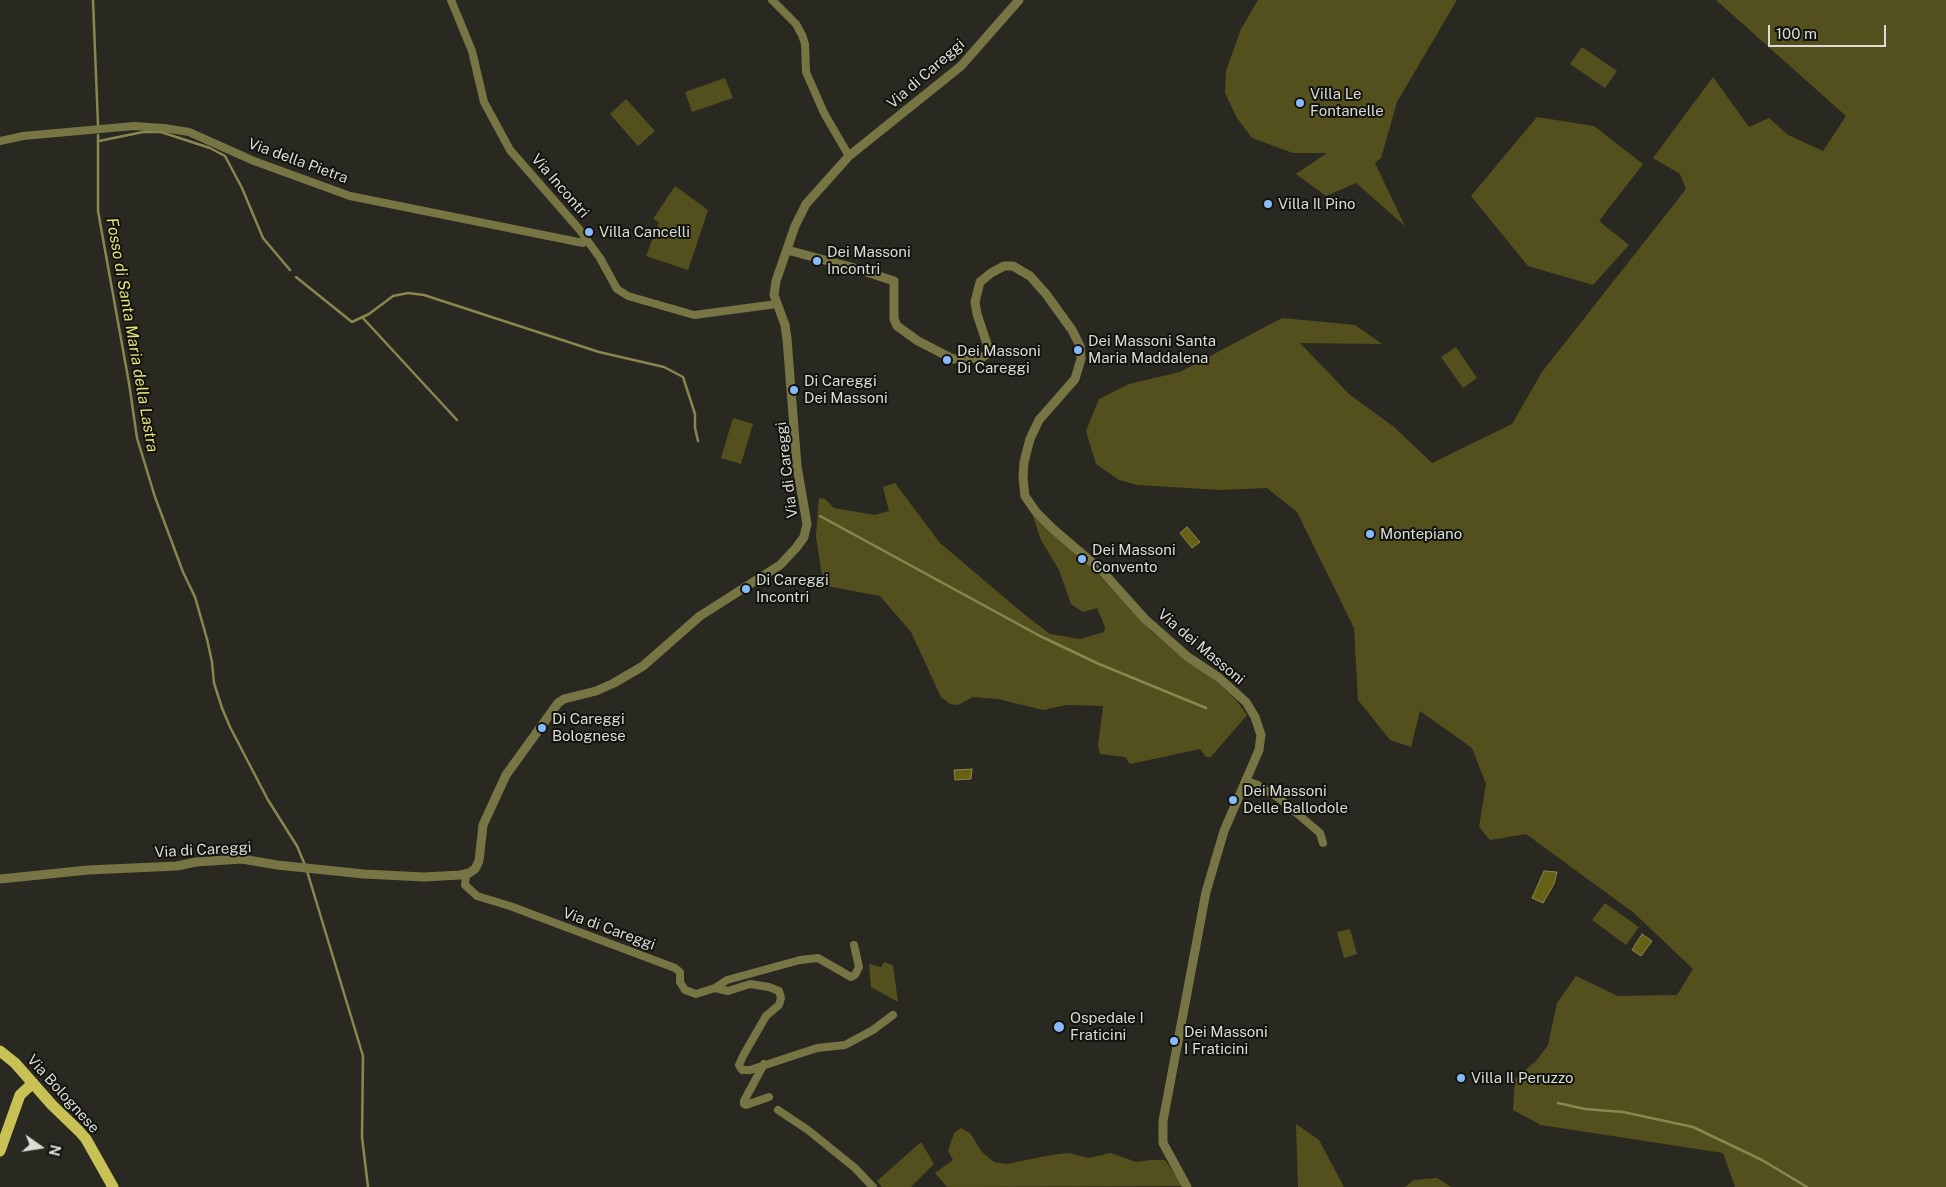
<!DOCTYPE html>
<style>
body{margin:0}
#map{position:relative;width:1946px;height:1187px;overflow:hidden;background:#292921;font-family:"Public Sans",sans-serif}
canvas{display:block}
.north{position:absolute;left:15px;top:1122px;width:50px;height:50px;-webkit-text-stroke:4px #12120e;paint-order:stroke;rotate:103deg;font-size:14px;font-weight:700;line-height:20px;text-align:center;color:#dcdcd7}
.north::after{content:'';display:block;margin:auto;width:18px;height:22px;background:#dcdcd7;clip-path:polygon(50% 0,100% 100%,50% 72%,0 100%)}
.scale{position:absolute;left:1768px;top:25px;width:118px;height:22px;box-sizing:border-box;border:2px solid #dcdcd7;border-top:0;padding-left:6px;font-size:15px;line-height:18px;white-space:nowrap;color:#dcdcd7;-webkit-text-stroke:4px #12120e;paint-order:stroke}
</style>
<div id="map">
<canvas width="1946" height="1187"></canvas>
<div class="north">N</div>
<div class="scale">100 m</div>
</div>
<script>
const context = document.querySelector('canvas').getContext('2d');
context.lineJoin = 'round';
function fill(path, color) { context.fillStyle = color; context.fill(path, 'evenodd'); }
const poly = rows => new Path2D(rows.map(r => 'M' + r).join(''));
function trace(path, color, width, dash) { context.strokeStyle = color; context.lineWidth = width; context.lineCap = dash ? 'butt' : 'round'; context.setLineDash(dash || []); context.stroke(path); }
function write(font, color, halo, rows, align = 'center') {
  context.font = font + ' "Public Sans",sans-serif'; context.lineWidth = 4; context.setLineDash([]); context.textBaseline = 'middle'; context.strokeStyle = halo; context.fillStyle = color; for (const [text, x, y, turn = 0] of rows) {
    context.save(); context.translate(x, y); context.rotate((+turn || 0) * Math.PI / 180); context.textAlign = isNaN(turn) ? turn : align; if (halo) context.strokeText(text, 0, 0); context.fillText(text, 0, 0); context.restore();
  }
}
fill(poly([
 [1258,0,1378,0,1378,1,1379,0,1457,0,1397,102,1381,158,1375,163,1405,226,1356,183,1326,196,1296,174,1327,153,1293,153,1252,138,1237,118,1225,93,1226,71,1241,29],
 [1716,0,1946,0,1946,1187,1735,1187,1723,1153,1541,1125,1513,1110,1515,1079,1536,1061,1548,1045,1557,1003,1576,976,1618,996,1677,995,1693,969,1634,913,1526,834,1490,840,1479,827,1486,784,1472,748,1420,711,1411,747,1390,740,1358,700,1354,628,1297,512,1267,488,1221,490,1137,485,1119,480,1096,464,1086,431,1099,399,1129,384,1180,372,1282,318,1355,325,1382,344,1300,343,1349,394,1394,427,1432,463,1512,424,1542,372,1686,189,1680,174,1653,158,1713,77,1749,127,1769,118,1788,135,1823,151,1846,116],
 [1582,47,1617,71,1605,88,1570,64],
 [725,78,733,98,692,112,685,92],
 [626,99,655,131,638,146,610,114],
 [1537,117,1594,126,1643,164,1599,221,1629,245,1593,285,1528,266,1471,196],
 [675,186,708,210,688,270,646,256,659,222,653,219],
 [1456,347,1477,378,1463,388,1441,357],
 [733,418,753,424,741,464,721,458],
 [895,483,940,543,1024,614,1050,634,1080,639,1104,632,1105,627,1097,608,1083,612,1071,604,1059,570,1041,540,1033,516,1035,517,1097,573,1152,632,1212,678,1236,700,1247,715,1211,757,1206,757,1200,749,1130,764,1125,757,1100,754,1098,746,1103,706,1067,705,1043,710,998,699,973,697,958,705,950,704,941,697,911,632,880,596,827,586,821,570,816,536,819,498,825,499,834,508,875,515,889,511,883,487],
 [1605,903,1639,927,1626,945,1592,920],
 [1350,929,1357,954,1344,958,1337,932],
 [884,962,893,965,898,1002,871,987,869,964,881,967],
 [1296,1124,1319,1140,1344,1187,1298,1187],
 [961,1128,970,1133,982,1152,994,1162,1007,1164,1051,1155,1069,1153,1088,1158,1111,1153,1136,1162,1150,1160,1165,1160,1183,1186,947,1187,935,1173,953,1160,948,1151,954,1133],
 [921,1142,934,1164,911,1187,882,1187,877,1181],
 [1437,1178,1451,1187,1405,1187,1414,1180]
]), '#54501e');
const water = poly([
 [1187,527,1200,542,1192,548,1180,533,1187,527],
 [972,769,971,779,955,780,954,770,972,769],
 [1544,871,1557,872,1554,884,1543,903,1532,898,1544,871],
 [1642,934,1652,941,1641,956,1632,950,1642,934]
]);
fill(water, '#666115');
trace(water, '#89864f', 1);
trace(poly([
 [93,0,98,125],
 [98,135,98,211,129,383,137,438,155,497,183,572,195,597,207,639,212,662,214,683,222,708,230,727,268,800,297,846,305,865],
 [99,141,143,132,161,132,210,148,225,156,242,188,263,238,290,270],
 [296,277,352,322,369,314,393,296,408,293,424,295,599,352,664,367,683,377,695,414,695,428,698,441],
 [362,317,457,420],
 [820,516,1040,636,1099,664,1206,708],
 [307,871,363,1056,362,1137,368,1187],
 [1558,1103,1585,1109,1623,1112,1693,1127,1762,1160,1807,1187]
]), '#89864f', 2.5);
trace(poly([
 [451,0,472,51,484,102,510,150,579,229,600,258,617,289,628,296,694,315,777,304],
 [772,0,796,24,802,35,805,44,806,72,824,113,849,156],
 [0,141,23,136,134,126,164,128,189,132,254,161,350,196,583,243,586,241],
 [1247,781,1258,785,1280,799,1320,833,1323,843],
 [466,874,465,885,477,896,510,906,675,968,680,972,680,982,685,990,696,994,715,988,727,980,800,960,818,958,851,977,855,975,859,967,854,945],
 [715,988,728,991,750,984,769,987,779,991,781,998,779,1005,766,1016,743,1056,739,1065,742,1070,750,1070,817,1048,845,1045,873,1030,893,1015],
 [764,1064,744,1101,744,1104,746,1105,769,1097],
 [778,1110,808,1130,855,1168,873,1187]
]), '#787544', 8);
trace(poly([
 [787,250,851,267,894,281,894,319,897,326,918,341,953,359,981,358,986,355,989,350,977,314,975,302,980,282,991,273,1004,266,1013,266,1030,276,1046,294,1072,330,1080,346,1081,359,1075,379,1039,420,1030,439,1024,462,1023,478,1025,496,1036,512,1053,529,1101,570,1145,619,1188,657,1218,677,1246,702,1255,717,1261,735,1259,750,1224,831,1206,892,1163,1121,1163,1143,1187,1187],
 [0,879,88,870,177,866,196,862,242,859,277,865,364,874,424,877,460,875,469,873,475,869,479,861,483,825,506,775,558,703,564,699,596,691,614,683,643,666,700,616,780,565,796,548,804,537,807,524,797,466,787,339,785,325,774,295,776,281,795,226,806,204,849,156,961,66,1019,0]
]), '#787544', 9);
trace(poly([
 [0,1051,15,1063,52,1105,79,1131,86,1139,113,1187],
 [0,1151,20,1095,33,1083]
]), '#c8c155', 11);
for (const [x, y, r, color] of [
 [1300,103,5,"#88bafc"],
 [1268,204,5,"#88bafc"],
 [589,232,5,"#88bafc"],
 [817,261,5,"#88bafc"],
 [1078,350,5,"#88bafc"],
 [947,360,5,"#88bafc"],
 [794,390,5,"#88bafc"],
 [1370,534,5,"#88bafc"],
 [1082,559,5,"#88bafc"],
 [746,589,5,"#88bafc"],
 [542,728,5,"#88bafc"],
 [1233,800,5,"#88bafc"],
 [1059,1027,6,"#88bafc"],
 [1174,1041,5,"#88bafc"],
 [1461,1078,5,"#88bafc"]
]) { const dot = new Path2D(); dot.arc(x, y, r, 0, 2 * Math.PI); context.fillStyle = color; context.fill(dot); trace(dot, '#12120e', 2); }
write('15px', '#dcdcd7', '#12120e', [
 ["Via di Careggi",926,74,-41],
 ["Via della Pietra",298,161,20],
 ["Via Incontri",560,186,49],
 ["Via di Careggi",787,470,-97],
 ["Via dei Massoni",1201,647,40],
 ["Via di Careggi",203,850,-3],
 ["Via di Careggi",609,929,20],
 ["Via Bolognese",63,1094,48]
]);
write('15px', '#dcdcd7', '#12120e', [
 ["Villa Le",1310,94],
 ["Fontanelle",1310,111],
 ["Villa Il Pino",1278,204],
 ["Villa Cancelli",599,232],
 ["Dei Massoni",827,252],
 ["Incontri",827,269],
 ["Dei Massoni Santa",1088,341],
 ["Maria Maddalena",1088,358],
 ["Dei Massoni",957,351],
 ["Di Careggi",957,368],
 ["Di Careggi",804,381],
 ["Dei Massoni",804,398],
 ["Montepiano",1380,534],
 ["Dei Massoni",1092,550],
 ["Convento",1092,567],
 ["Di Careggi",756,580],
 ["Incontri",756,597],
 ["Di Careggi",552,719],
 ["Bolognese",552,736],
 ["Dei Massoni",1243,791],
 ["Delle Ballodole",1243,808],
 ["Ospedale I",1070,1018],
 ["Fraticini",1070,1035],
 ["Dei Massoni",1184,1032],
 ["I Fraticini",1184,1049],
 ["Villa Il Peruzzo",1471,1078]
], 'left');
write('italic 16px', '#e7e17c', '#12120e', [
 ["Fosso di Santa Maria della Lastra",132,335,80]
]);
</script>
